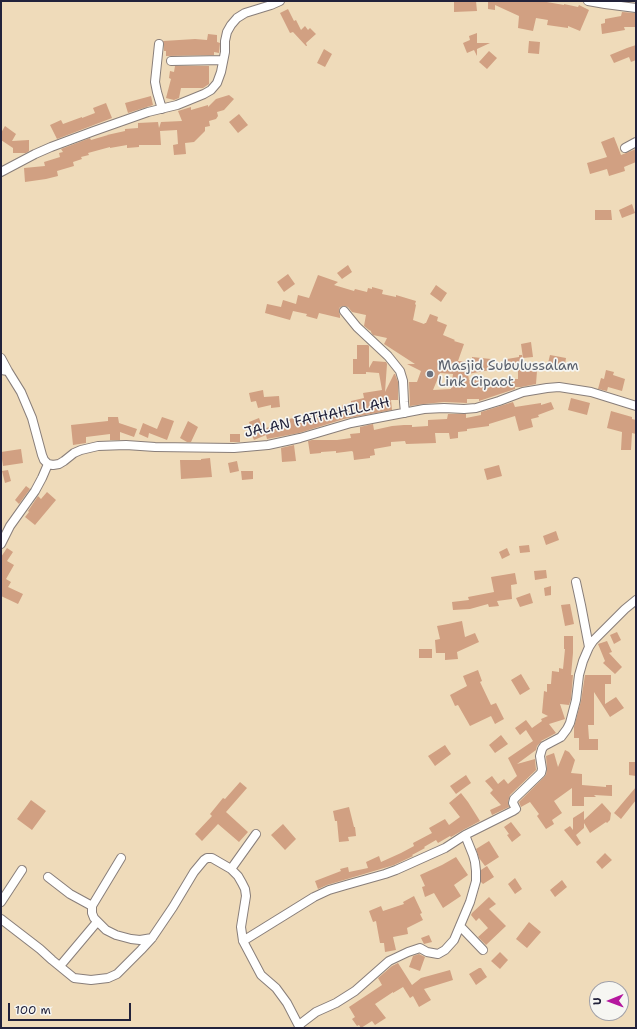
<!DOCTYPE html>
<style>
body{margin:0}
#map{position:relative;width:637px;height:1029px;overflow:hidden;background:#efdbba;font-family:"Shantell Sans",sans-serif}
canvas{display:block}
.frame{position:absolute;inset:0;border:2px solid #22223b;pointer-events:none}
.north{position:absolute;left:589px;top:981px;width:40px;height:40px;box-sizing:border-box;background:#f6f6f2;border:1px solid #a1a1a9;border-radius:50%;rotate:269deg;font-size:11px;font-weight:700;line-height:16px;text-align:center;color:#22223b}
.north::after{content:'';display:block;margin:auto;width:14px;height:18px;background:#b5179e;clip-path:polygon(50% 0,100% 100%,50% 72%,0 100%)}
.scale{position:absolute;left:8px;top:1003px;width:123px;height:18px;box-sizing:border-box;border:2px solid #22223b;border-top:0;padding-left:5px;font-size:12px;line-height:14px;white-space:nowrap;color:#22223b;-webkit-text-stroke:3px #f6f6f2;paint-order:stroke}
</style>
<div id="map">
<canvas width="637" height="1029"></canvas>
<div class="frame"></div>
<div class="north">U</div>
<div class="scale">100 m</div>
</div>
<script>
const context = document.querySelector('canvas').getContext('2d');
context.lineJoin = 'round';
function fill(path, color) { context.fillStyle = color; context.fill(path, 'evenodd'); }
const poly = rows => new Path2D(rows.map(r => 'M' + r).join(''));
function trace(path, color, width, dash) { context.strokeStyle = color; context.lineWidth = width; context.lineCap = dash ? 'butt' : 'round'; context.setLineDash(dash || []); context.stroke(path); }
function write(font, color, halo, rows, align = 'center') {
  context.font = font + ' "Shantell Sans",sans-serif'; context.lineWidth = 3.5; context.setLineDash([]); context.textBaseline = 'middle'; context.strokeStyle = halo; context.fillStyle = color; for (const [text, x, y, turn = 0] of rows) {
    context.save(); context.translate(x, y); context.rotate((+turn || 0) * Math.PI / 180); context.textAlign = isNaN(turn) ? turn : align; if (halo) context.strokeText(text, 0, 0); context.fillText(text, 0, 0); context.restore();
  }
}
fill(poly([
 [454,1,476,1,477,11,454,12],
 [486,1,541,1,564,5,564,4,578,7,579,5,589,10,580,31,568,26,568,28,547,25,548,20,536,18,533,31,518,28,519,16,495,5,495,10,488,9,488,2],
 [288,9,294,21,296,20,301,30,305,26,308,30,310,28,316,34,306,43,307,46,306,46,293,32,290,33,280,13],
 [622,12,636,13,636,27,624,27,625,30,602,34,601,24,605,23,605,19,621,16],
 [477,33,477,43,490,43,477,49,477,56,474,50,467,53,463,43,470,40,469,36],
 [208,34,217,35,217,42,220,43,219,53,214,52,214,55,166,56,166,51,164,51,164,44,163,41,195,39,207,40],
 [529,41,540,42,539,54,528,53],
 [636,45,636,60,631,62,629,57,614,63,610,55,627,48],
 [324,49,332,54,325,67,317,63],
 [489,51,497,58,487,69,479,62],
 [175,66,209,66,209,84,203,88,181,88,179,98,174,100,166,98,171,79,169,78,170,71,174,72],
 [229,95,234,99,224,110,217,112,218,116,216,119,209,121,210,126,205,127,205,131,194,142,185,143,186,154,174,155,173,145,178,144,177,130,160,131,161,145,139,145,139,147,127,148,127,145,110,148,110,147,88,153,89,155,81,157,82,159,73,162,74,166,57,171,58,176,46,179,25,182,24,168,45,166,44,162,60,157,59,153,63,152,61,149,90,138,91,140,108,135,107,135,125,131,125,129,138,128,138,123,158,122,159,128,161,122,182,121,178,111,191,107,191,110,208,105,208,107,216,99],
 [151,96,153,105,128,113,125,103],
 [106,103,112,118,57,139,50,125,61,120,63,124,82,117,82,118,95,113,93,108],
 [239,114,248,125,238,133,229,122],
 [5,126,16,134,12,141,29,140,29,151,26,153,13,153,13,148,1,140,1,133],
 [614,137,621,155,636,149,636,162,624,167,625,171,609,176,607,169,590,174,587,163,607,157,601,142],
 [632,204,635,213,622,218,619,210],
 [595,210,611,210,612,220,595,220],
 [348,265,352,272,342,279,337,273],
 [288,274,295,284,284,292,277,282],
 [318,275,338,282,334,285,354,291,355,289,367,292,368,288,372,289,372,287,383,290,382,294,396,297,396,295,416,301,415,304,416,305,413,320,424,324,425,323,426,323,430,314,438,317,437,321,447,325,443,335,455,340,454,341,464,344,458,361,472,362,472,357,491,359,490,370,468,374,469,380,518,379,518,365,508,367,507,359,519,357,519,355,522,355,524,370,537,371,536,384,521,387,515,387,515,389,479,401,479,399,467,399,467,403,444,402,424,404,410,406,409,382,417,382,421,371,407,364,415,364,384,344,387,338,373,335,371,332,371,331,369,330,364,326,366,315,352,312,348,307,344,306,340,307,339,309,339,312,340,315,340,318,319,313,317,319,306,316,307,314,293,311,290,320,265,313,267,304,281,307,283,300,296,304,298,295,309,298],
 [440,373,453,374,451,389,433,390],
 [436,285,447,293,441,302,430,294],
 [531,342,533,357,523,358,521,344],
 [357,345,368,345,369,346,369,368,373,361,386,362,387,364,385,392,394,374,395,374,398,382,398,400,391,400,392,410,344,419,299,433,267,439,266,435,254,440,249,428,251,427,249,422,259,418,263,429,279,424,278,422,289,419,297,417,297,419,342,408,342,405,351,403,351,401,364,398,363,393,382,390,379,373,366,372,366,374,353,374,353,359,357,359],
 [550,355,566,358,564,370,547,367],
 [606,370,614,372,613,375,625,379,622,391,608,387,607,391,598,389,601,378,604,379],
 [263,390,264,397,279,396,280,407,271,408,271,405,258,408,256,401,251,402,249,393],
 [571,398,590,403,587,415,568,410],
 [513,402,515,407,541,403,541,405,551,402,554,409,538,415,539,417,531,419,533,427,519,431,515,416,489,424,489,426,467,429,467,431,458,432,458,438,450,439,449,433,435,433,436,443,406,444,405,441,391,442,391,446,374,449,375,455,370,456,370,458,354,460,353,452,352,451,336,453,336,451,321,452,321,453,310,454,308,441,312,440,337,440,351,438,350,434,360,433,360,427,373,424,374,430,392,426,404,425,412,425,412,427,428,426,428,420,447,419,448,414,466,414,466,418,481,415,481,412],
 [611,411,632,417,632,419,636,420,636,434,632,433,631,450,621,450,622,432,607,428],
 [108,417,118,417,119,423,137,429,134,437,120,432,120,440,110,440,110,434,86,437,86,443,73,445,71,425,108,421],
 [162,417,174,421,167,440,149,433,148,438,139,434,143,423,157,429],
 [188,421,198,427,191,442,187,442,180,438],
 [230,434,240,434,240,442,230,442],
 [294,445,296,461,282,462,281,448],
 [21,449,23,463,3,466,1,452],
 [210,458,212,477,181,479,180,460,201,460,201,459],
 [237,461,239,471,230,473,228,463],
 [499,465,502,476,487,480,484,469],
 [8,470,11,481,5,483,2,471],
 [241,471,253,471,253,479,242,480],
 [26,486,30,489,19,504,15,500],
 [47,492,56,500,35,525,25,517,29,512,28,511,38,496,41,499],
 [556,531,559,540,546,545,543,536],
 [529,545,530,552,520,553,519,546],
 [7,548,13,552,7,561,14,565,6,579,11,582,8,587,23,594,18,604,1,596,1,557],
 [507,548,510,555,502,559,499,552],
 [546,570,547,578,535,580,534,571],
 [515,573,517,584,511,585,512,599,497,601,499,606,489,607,488,604,470,609,453,610,452,602,469,600,468,597,494,592,491,577],
 [551,586,551,595,545,596,544,588],
 [530,593,533,603,520,607,516,598],
 [570,604,574,624,565,626,561,605],
 [462,621,465,637,475,633,479,642,457,652,458,659,445,660,445,653,436,653,435,640,440,639,437,626,448,624],
 [617,632,621,640,614,644,610,635],
 [564,636,573,636,573,653,571,675,573,675,571,699,569,705,560,704,565,719,549,724,556,733,541,741,542,741,537,746,536,750,517,764,535,759,536,770,510,795,508,802,509,807,492,815,490,810,501,805,490,793,493,790,485,781,492,776,498,784,504,779,508,784,517,776,508,758,533,741,526,730,520,735,515,728,526,720,532,728,542,721,541,719,548,716,542,713,544,691,547,692,547,684,551,684,552,671,559,672,559,668,563,669,565,649,564,649],
 [607,641,612,652,609,653,622,667,615,674,603,663,605,661,598,644],
 [419,649,432,649,432,658,419,658],
 [478,670,482,681,480,682,491,705,496,703,504,719,495,724,491,716,470,726,458,705,455,706,450,695,467,686,463,676],
 [521,674,530,689,520,695,511,680],
 [585,675,611,675,611,684,605,684,605,704,616,697,624,708,610,717,594,692,594,725,588,725,589,739,598,739,598,750,579,750,579,738,574,738,574,727,581,701],
 [501,735,508,744,495,753,489,745],
 [445,745,451,754,435,766,428,756],
 [565,750,569,752,575,760,571,773,582,774,582,785,606,787,606,785,612,785,612,796,594,795,596,797,584,797,584,806,572,806,572,788,554,801,562,813,552,820,554,824,546,829,537,816,539,814,530,802,521,807,519,802,546,775,547,768,546,756,554,753,558,767],
 [629,762,636,762,636,776,629,775],
 [466,775,471,783,456,794,450,786],
 [240,782,247,788,226,812,248,832,239,842,218,824,202,841,195,834,212,816,210,814,223,798,225,799],
 [636,787,636,800,621,819,614,813],
 [461,793,468,802,480,821,463,830,451,837,450,836,438,843,436,840,424,847,425,848,412,855,413,856,394,865,327,885,318,889,315,881,341,871,340,869,348,867,349,872,368,868,366,862,379,856,381,862,401,853,414,846,413,843,432,833,429,828,445,819,449,825,460,817,449,803],
 [31,800,46,811,32,830,17,819],
 [602,803,611,813,610,820,607,823,606,822,590,833,584,823,584,828,576,835,581,843,577,846,564,830,570,826,573,830,573,818,584,811,584,820],
 [349,807,354,827,355,827,356,836,348,837,349,841,339,842,337,821,335,821,333,811],
 [511,822,521,835,512,842,507,835,509,834,504,827],
 [283,824,296,839,285,850,271,835],
 [489,841,499,857,485,866,479,858,476,849],
 [605,853,612,860,602,869,596,862],
 [456,857,468,875,454,885,461,896,443,908,434,893,425,897,422,887,425,886,420,875,442,865],
 [487,866,494,877,483,884,481,882,481,870],
 [515,878,522,889,515,894,508,884],
 [562,880,567,887,555,897,550,890],
 [414,896,422,913,420,914,423,920,407,928,408,934,393,937,396,950,385,952,384,943,380,943,376,921,373,922,369,911,381,906,383,911,404,904,403,902],
 [489,897,496,904,489,909,506,926,486,945,478,937,488,928,479,918,476,921,471,915,472,913],
 [529,922,541,932,527,948,516,939],
 [429,935,432,942,424,944,421,938],
 [500,952,508,960,500,969,491,961],
 [419,954,425,957,420,971,409,967,413,956],
 [398,963,412,985,421,978,450,970,453,980,424,989,431,1000,419,1007,413,996,410,998,403,987,393,993,393,992,375,1004,386,1018,375,1025,372,1021,361,1028,359,1025,357,1026,352,1019,355,1017,349,1007,382,985,378,978,392,966],
 [479,968,481,968,487,977,476,985,469,974]
]), '#d1a082');
const minor = poly([
 [588,1,605,4,636,8],
 [159,44,155,82,157,92,162,109],
 [171,61,223,60],
 [625,148,636,142],
 [1,172,35,154,51,147,94,131,148,112,177,105,204,94,211,90,217,83,221,72,225,52,225,41,227,32,231,25,237,18,245,13,271,5,280,1],
 [344,311,357,327,388,356,400,371,403,381,404,402,405,413],
 [1,358,8,371],
 [1,370,8,371,21,392,32,418,42,455,44,460,48,464],
 [48,464,53,465,59,464,64,461,74,453,81,450,98,446,126,445,155,447,234,448,268,445,300,438,351,423,424,409,444,408,464,409,476,408,499,401,523,392,547,388,559,387,591,392,636,406],
 [1,544,10,526,35,491,42,478,48,464],
 [576,582,581,605,589,647],
 [231,869,256,834],
 [48,877,70,894,92,906,92,913,94,918,106,930,116,935,131,939,140,940,152,938],
 [1,902,22,870],
 [92,906,121,858],
 [1,919,40,949,52,960,74,978,91,980,108,978,117,974,141,950,152,938,173,907,194,872,204,860,207,858,212,858,231,869,238,876,242,883,245,889,246,896,241,927,243,941,261,975,276,988,287,1003,300,1028],
 [460,926,483,950],
 [243,941,314,897,329,890,346,885,385,874,396,870,445,848,465,835],
 [60,966,97,922],
 [299,1025,316,1012,336,1003,355,991,389,961,408,952,420,948,427,952,438,954,445,950,454,940,470,902,476,881,476,871,475,862,473,855,465,835,513,811,516,809,513,803,514,799,541,773,542,769,540,756,542,749,544,746,561,737,567,729,570,723,576,700,579,675,583,661,589,647,593,641,625,609,636,600]
]);
trace(minor, '#887e7a', 10);
trace(minor, '#fff', 8);
for (const [x, y, r, color] of [
 [430,374,4,"#6b7280"]
]) { const dot = new Path2D(); dot.arc(x, y, r, 0, 2 * Math.PI); context.fillStyle = color; context.fill(dot); trace(dot, '#f6f6f2', 1.5); }
write('14px', '#5b616d', '#f6f6f2', [
 ["Masjid Subulussalam",438,366],
 ["Link Cipaot",438,382]
], 'left');
write('14px', '#22223b', '#f6f6f2', [
 ["JALAN FATHAHILLAH",317,418,-12]
]);
</script>
